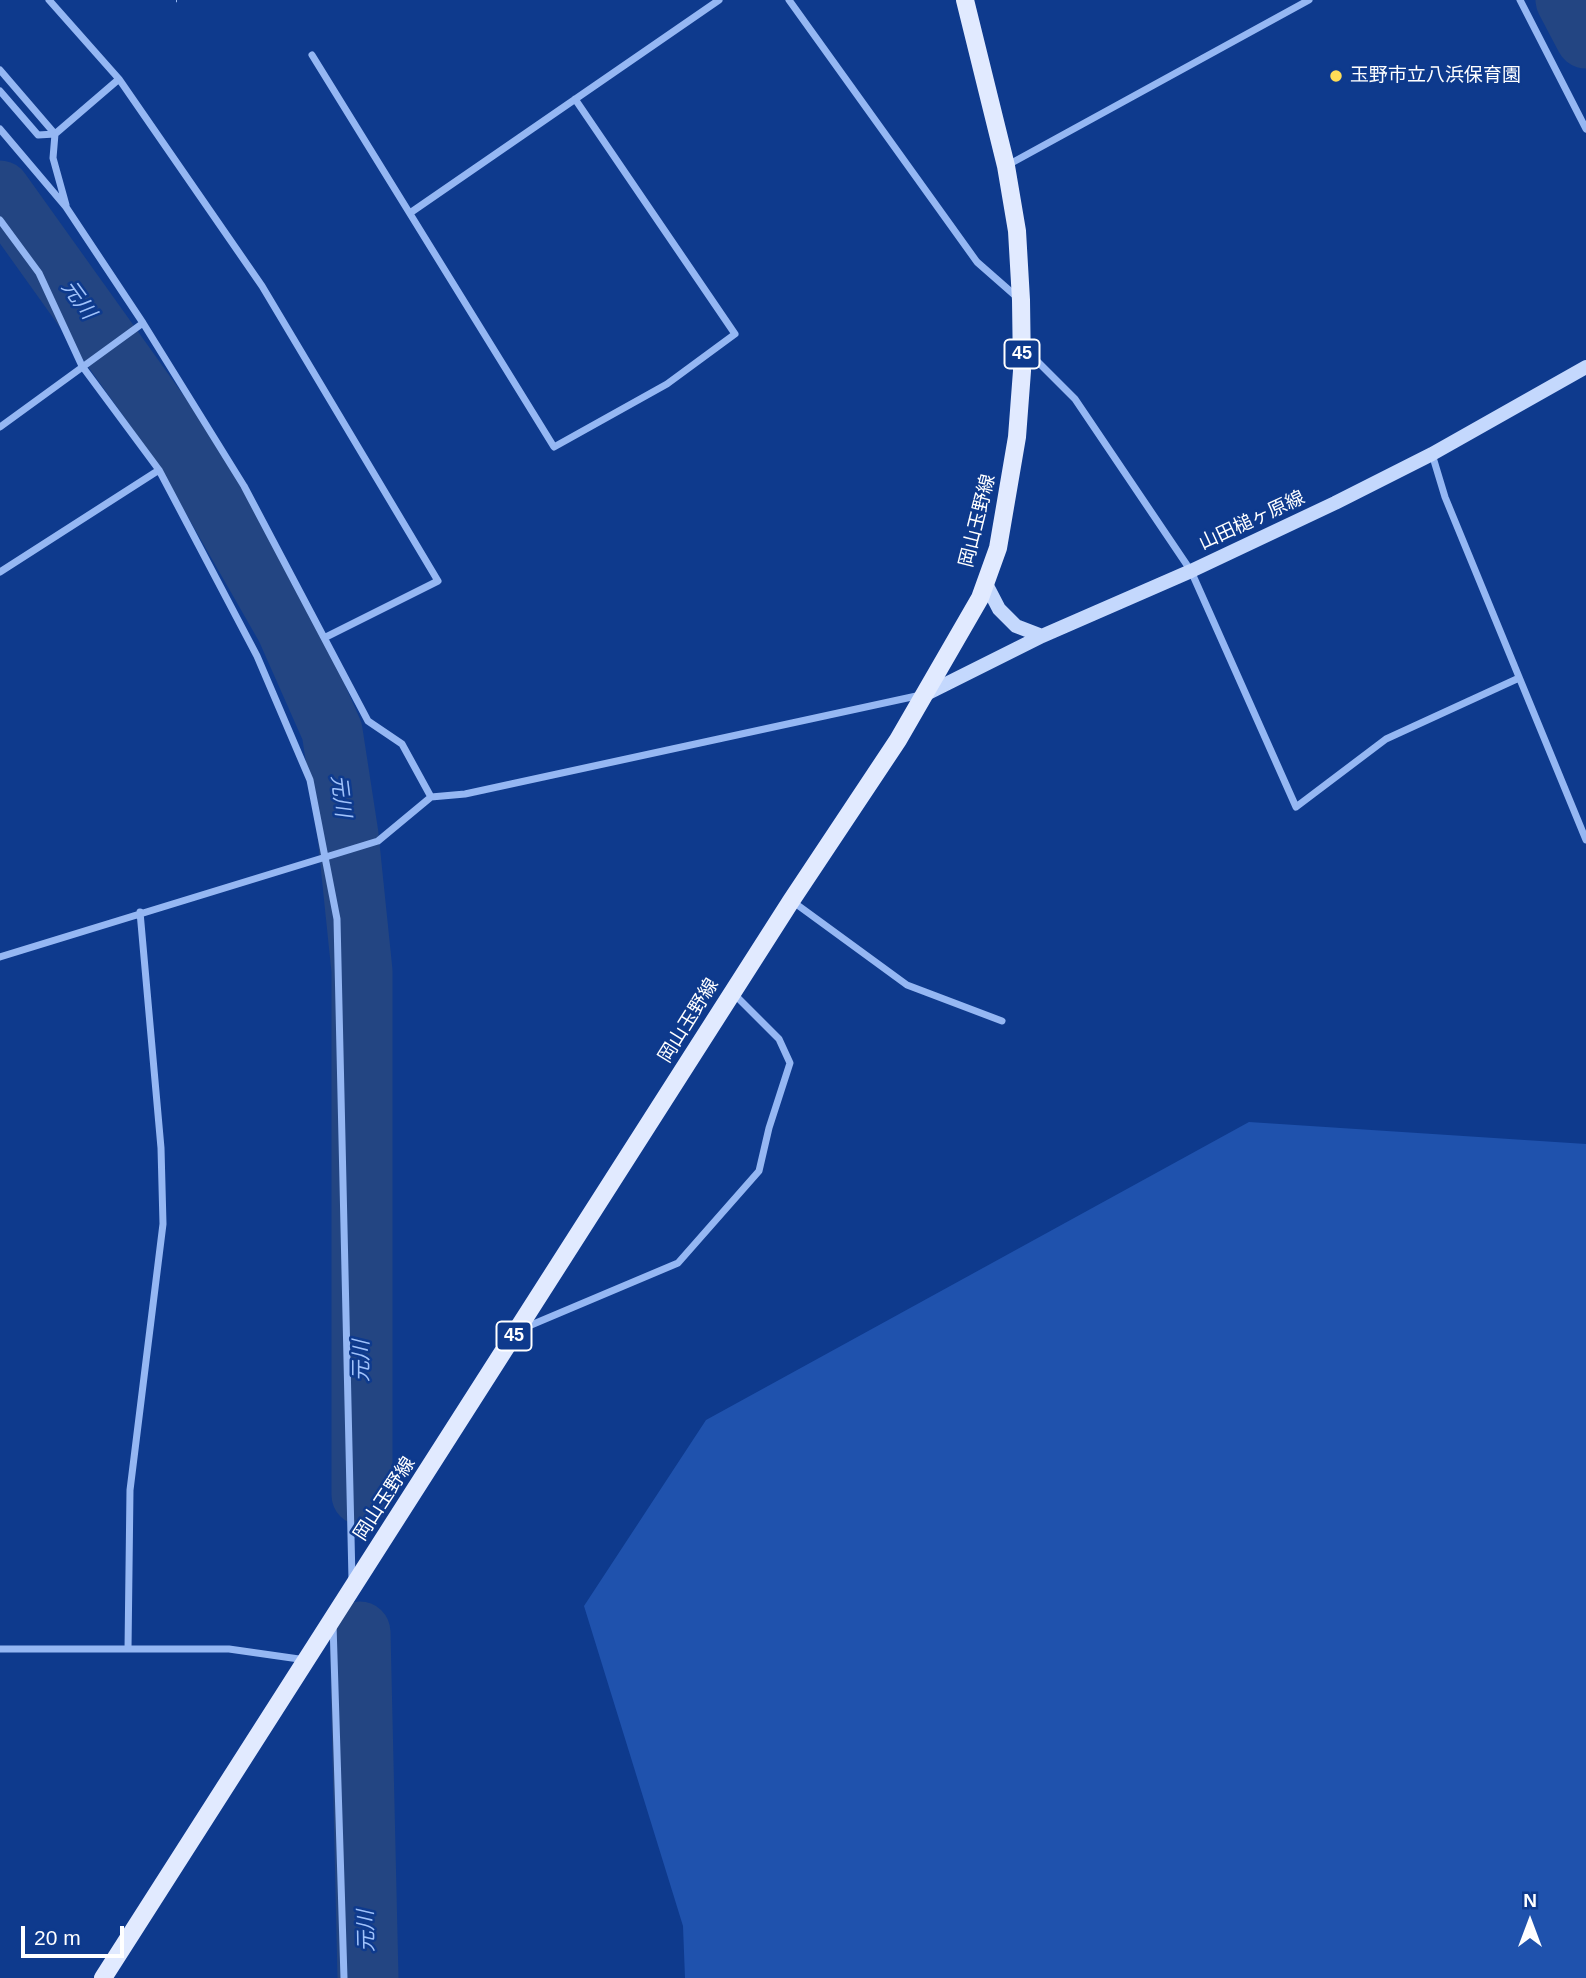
<!DOCTYPE html>
<meta charset="utf-8">
<style>
body{margin:0}
#map{position:relative;width:1586px;height:1978px;overflow:hidden;background:#0e3a8d;font-family:Helvetica,sans-serif}
canvas{display:block}
.north{position:absolute;left:1495px;top:1887px;width:70px;height:70px;-webkit-text-stroke:5px #0e3a8d;paint-order:stroke;rotate:0deg;font-size:19px;font-weight:700;line-height:28px;text-align:center;color:#fff}
.north::after{content:'';display:block;margin:auto;width:24px;height:32px;background:#fff;clip-path:polygon(50% 0,100% 100%,50% 72%,0 100%)}
.scale{position:absolute;left:21px;top:1926px;width:103px;height:32px;box-sizing:border-box;border:4px solid #fff;border-top:0;padding-left:9px;font-size:21px;line-height:24px;white-space:nowrap;color:#fff;-webkit-text-stroke:5px #0e3a8d;paint-order:stroke}
</style>
<div id="map">
<canvas width="1586" height="1978"></canvas>
<div class="north">N</div>
<div class="scale">20 m</div>
</div>
<script>
const context = document.querySelector('canvas').getContext('2d');
context.lineJoin = 'round';
function fill(path, color) { context.fillStyle = color; context.fill(path, 'evenodd'); }
const poly = rows => new Path2D(rows.map(r => 'M' + r).join(''));
function trace(path, color, width, dash) { context.strokeStyle = color; context.lineWidth = width; context.lineCap = dash ? 'butt' : 'round'; context.setLineDash(dash || []); context.stroke(path); }
function write(font, color, halo, rows, align = 'center') {
  context.font = font + ' Helvetica,"Noto Sans JP",sans-serif'; context.lineWidth = 5; context.setLineDash([]); context.textBaseline = 'middle'; context.strokeStyle = halo; context.fillStyle = color; for (const [text, x, y, turn = 0] of rows) {
    context.save(); context.translate(x, y); context.rotate((+turn || 0) * Math.PI / 180); context.textAlign = isNaN(turn) ? turn : align; if (halo) context.strokeText(text, 0, 0); context.fillText(text, 0, 0); context.restore();
  }
}
fill(poly([
 [1249,1122,1586,1144,1586,1978,685,1978,683,1926,584,1606,706,1420]
]), '#1f52ad');
trace(poly([
 [1566,0,1586,38],
 [0,191,183,447,286,627,332,731,348,835,362,971,362,1495],
 [360,1632,368,1978]
]), '#234582', 61);
trace(poly([
 [176,0,177,0]
]), '#95b7f3', 4.5, [3.5, 5]);
trace(poly([
 [49,0,119,79,262,286,438,581,326,637],
 [789,0,977,262,1018,298],
 [1520,0,1586,129],
 [312,55,554,447,667,384,735,334,575,99],
 [0,70,55,134,53,158,66,205],
 [0,91,38,135,55,134,119,79],
 [0,129,66,207,143,323,244,486,368,721,402,744,431,797],
 [1006,166,1309,0],
 [410,213,719,0],
 [0,220,39,273,82,366,159,470,257,656,310,780,337,919,352,1580],
 [1025,349,1075,399,1191,571,1296,807,1386,739,1519,678],
 [0,427,143,323],
 [1432,454,1445,497,1586,840],
 [0,572,159,470],
 [792,901,907,985,1002,1021],
 [0,957,378,841,431,797,465,794,921,695],
 [524,1328,678,1263,759,1171,769,1128,790,1063,779,1039,734,994],
 [333,1624,344,1978],
 [0,1649,229,1649,306,1660],
 [128,1649,130,1490,163,1224,161,1148,140,912]
]), '#95b7f3', 7);
trace(poly([
 [985,582,999,609,1016,626,1042,636],
 [926,694,1042,636,1191,571,1335,503,1432,454,1586,367]
]), '#c4d8fd', 14);
trace(poly([
 [103,1978,791,901,898,740,980,598,998,548,1017,437,1022,371,1021,300,1017,231,1006,166,965,0]
]), '#e1eaff', 18);
for (const [x, y, r, color] of [
 [1336,76,7,"#ffdd57"]
]) { const dot = new Path2D(); dot.arc(x, y, r, 0, 2 * Math.PI); context.fillStyle = color; context.fill(dot); trace(dot, '#0e3a8d', 2.5); }
for (const [x, y, w] of [
 [1022,354,35],
 [514,1336,35]
]) { const box = new Path2D(); box.roundRect(x - w / 2, y - 14.5, w, 29, 5); context.fillStyle = '#0e3a8d'; context.fill(box); trace(box, '#fff', 2); }
write('bold 18px', '#fff', null, [
 ["45",1022,354],
 ["45",514,1336]
]);
write('19px', '#fff', '#0e3a8d', [
 ["玉野市立八浜保育園",1350,76]
], 'left');
write('19px', '#fff', '#0e3a8d', [
 ["岡山玉野線",978,521,-76],
 ["山田槌ヶ原線",1252,521,-25],
 ["岡山玉野線",689,1021,-58],
 ["岡山玉野線",385,1499,-57]
]);
write('italic 21px', '#a0c2fb', '#0e3a8d', [
 ["元川",78,300,54],
 ["元川",340,796,83],
 ["元川",362,1361,-90],
 ["元川",367,1931,-91]
]);
</script>
